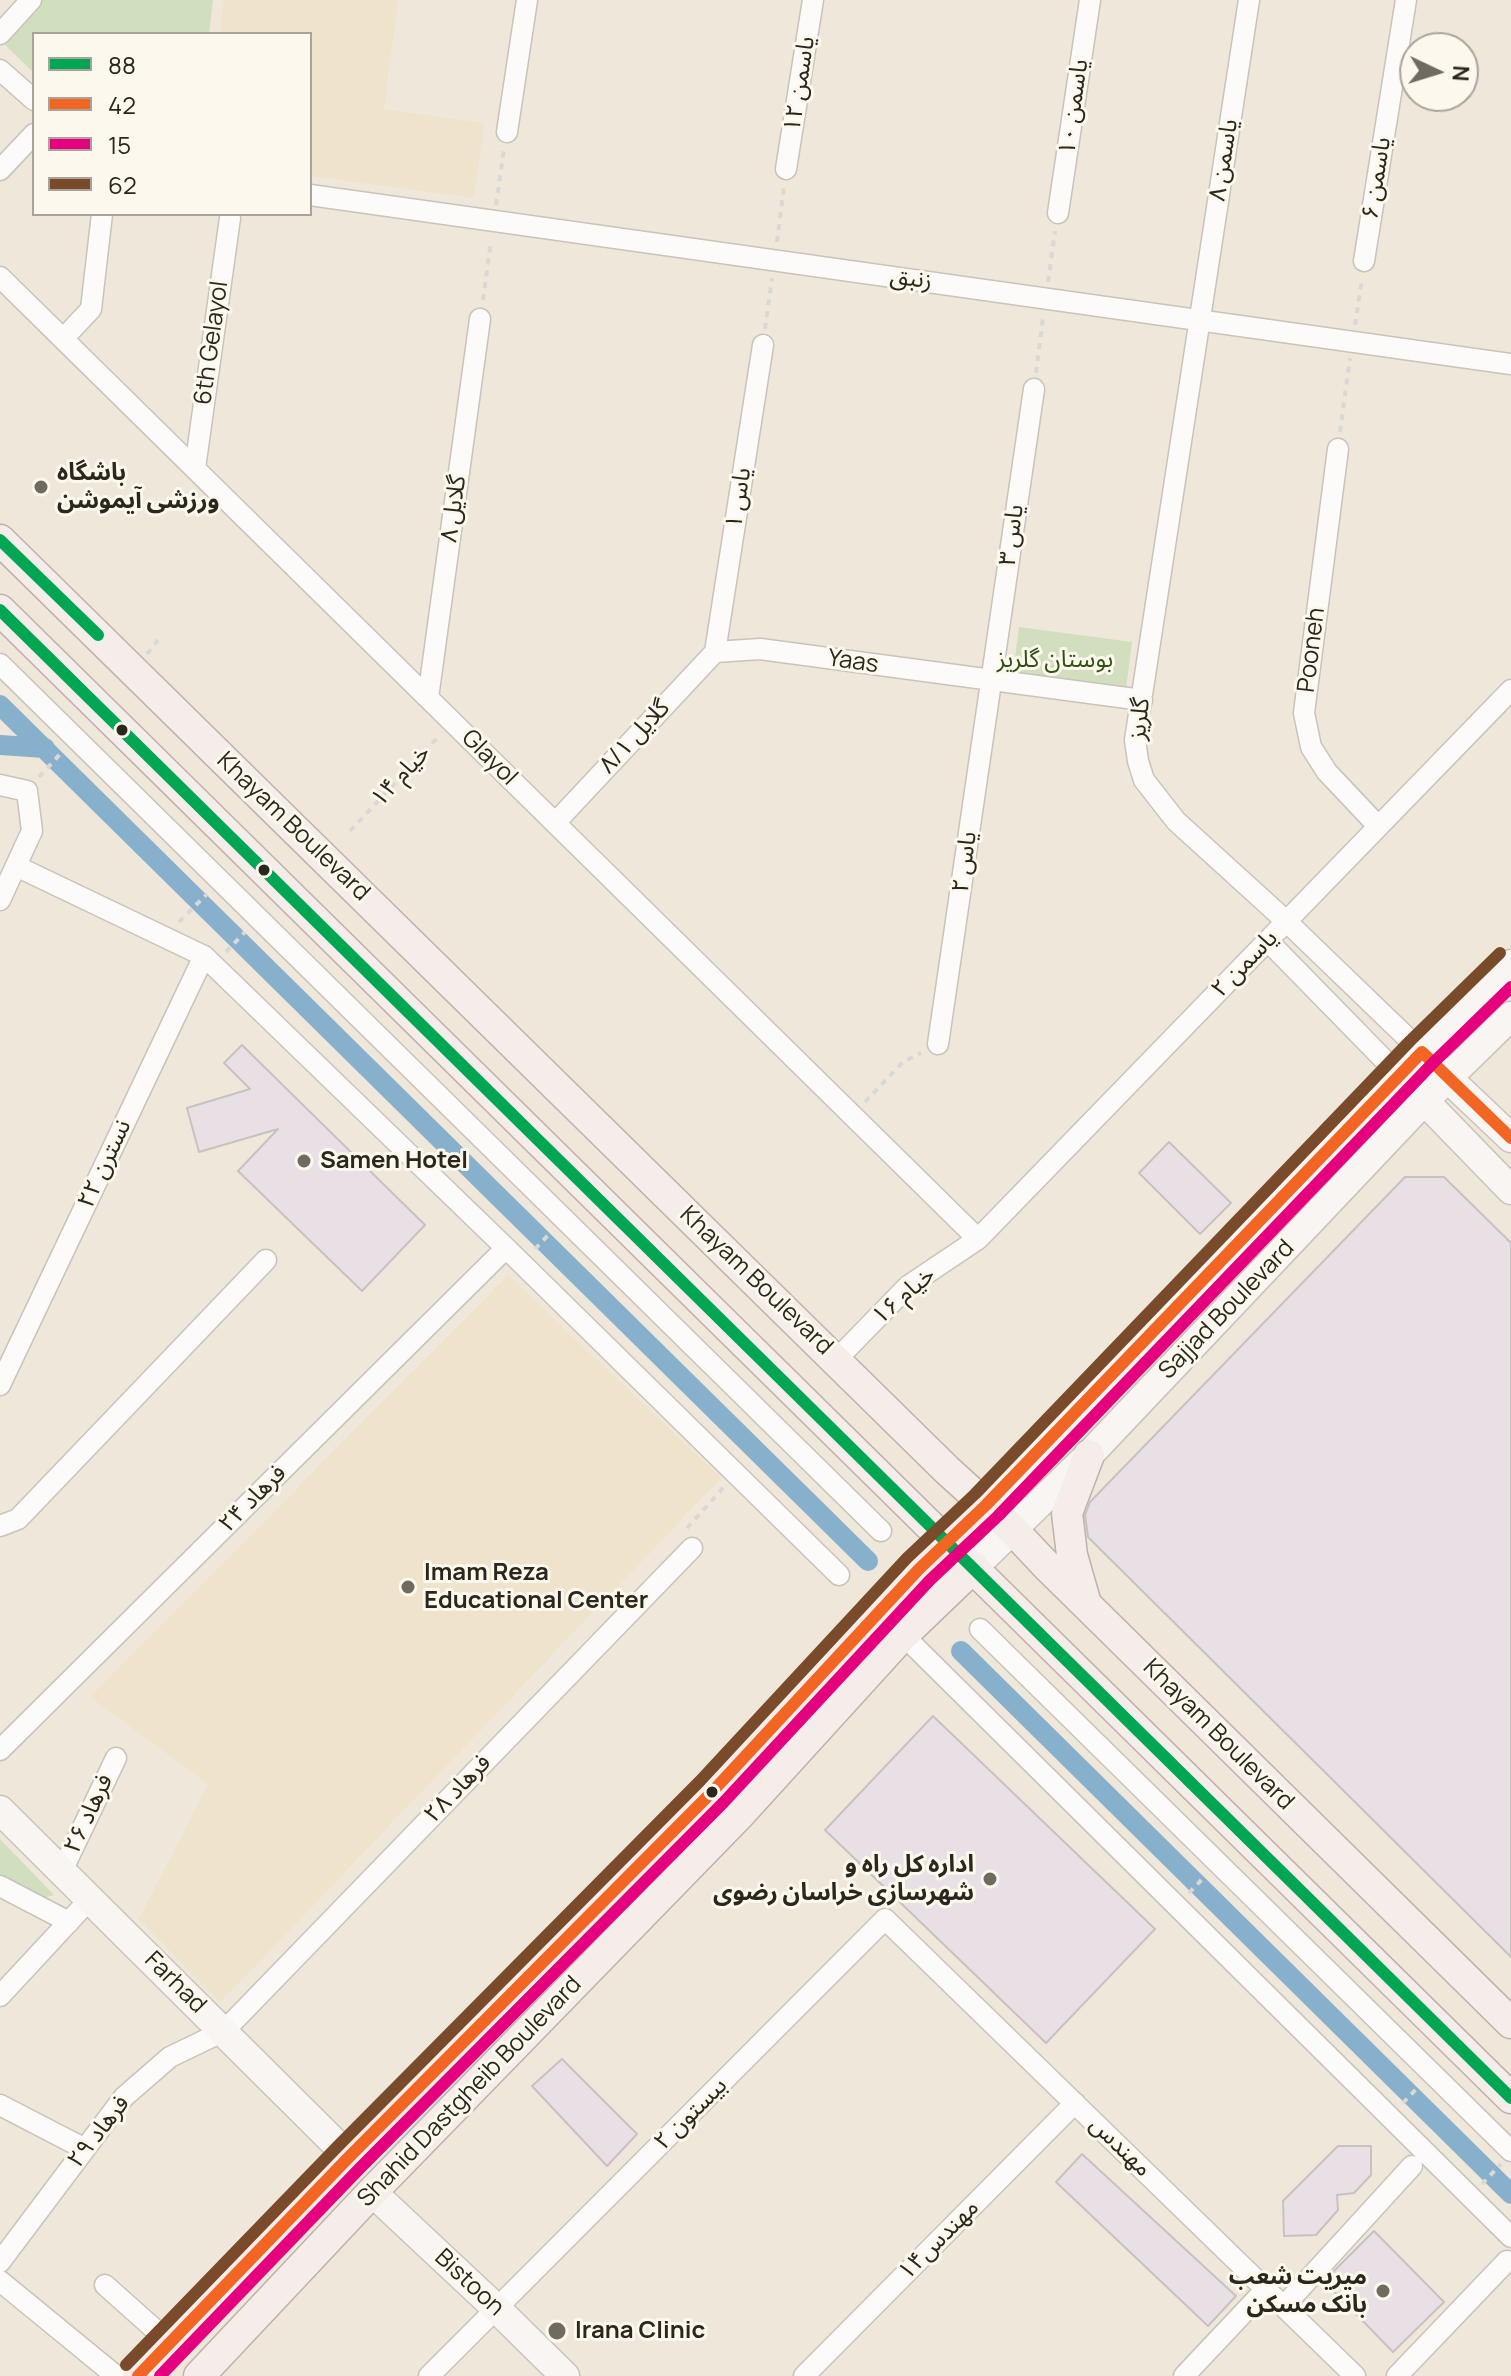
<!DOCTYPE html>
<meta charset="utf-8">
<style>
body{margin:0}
#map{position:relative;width:1511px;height:2376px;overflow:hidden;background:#eee7da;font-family:Manrope,sans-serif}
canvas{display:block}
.legend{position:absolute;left:32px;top:32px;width:280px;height:184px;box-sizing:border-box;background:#fdf8ee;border:2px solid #a9a49b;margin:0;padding:10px 14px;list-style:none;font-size:24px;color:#2c271e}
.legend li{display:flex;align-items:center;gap:16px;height:40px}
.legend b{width:40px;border:2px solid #a9a49b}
.north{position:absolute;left:1399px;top:32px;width:80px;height:80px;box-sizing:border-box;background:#fdf8ee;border:2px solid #a9a49b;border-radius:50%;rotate:94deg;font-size:22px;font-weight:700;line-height:32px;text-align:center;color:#2c271e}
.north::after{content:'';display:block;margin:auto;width:28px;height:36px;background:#706a60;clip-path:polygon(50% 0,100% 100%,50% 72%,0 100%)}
</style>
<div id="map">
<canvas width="1511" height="2376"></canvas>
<ul class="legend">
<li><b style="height:10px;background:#00a651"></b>88</li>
<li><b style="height:10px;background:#f26522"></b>42</li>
<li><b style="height:10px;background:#e5007d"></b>15</li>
<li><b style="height:10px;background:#7a4b2a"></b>62</li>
</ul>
<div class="north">N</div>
</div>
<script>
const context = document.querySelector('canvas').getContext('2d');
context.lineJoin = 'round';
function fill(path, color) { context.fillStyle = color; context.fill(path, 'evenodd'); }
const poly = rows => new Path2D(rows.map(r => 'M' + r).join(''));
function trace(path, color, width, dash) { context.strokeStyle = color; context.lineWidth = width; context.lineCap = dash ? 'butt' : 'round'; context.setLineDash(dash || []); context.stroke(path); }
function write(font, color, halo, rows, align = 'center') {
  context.font = font + ' Manrope,"Noto Sans Arabic",sans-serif'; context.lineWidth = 6; context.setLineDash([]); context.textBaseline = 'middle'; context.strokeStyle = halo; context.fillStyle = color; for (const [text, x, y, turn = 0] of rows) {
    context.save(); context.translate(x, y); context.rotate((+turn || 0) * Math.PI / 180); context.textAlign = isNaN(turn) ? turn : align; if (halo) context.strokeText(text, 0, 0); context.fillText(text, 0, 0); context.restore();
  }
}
fill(poly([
 [224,0,398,0,384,109,484,123,474,198,310,176,310,34,220,34],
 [508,1275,721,1478,220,2003,139,1919,208,1784,90,1697]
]), '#efe3cc');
fill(poly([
 [28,0,213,0,209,34,34,34,34,73,0,40],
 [1019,627,1132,642,1125,697,1012,682],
 [0,1839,54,1895,37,1900,0,1880]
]), '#d1dfbf');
trace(poly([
 [0,705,868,1561],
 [0,745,45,748],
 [961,1651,1511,2194]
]), '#86b0cc', 20);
const building = poly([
 [242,1045,425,1225,362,1291,238,1171,278,1129,199,1152,187,1108,250,1089,224,1063,242,1045],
 [1169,1142,1231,1203,1200,1234,1139,1173,1169,1142],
 [1405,1177,1444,1177,1511,1243,1511,1957,1088,1537,1085,1515,1090,1502,1405,1177],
 [933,1716,1155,1929,1046,2043,825,1830,933,1716],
 [562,2059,637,2134,607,2166,532,2086,562,2059],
 [1338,2146,1371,2146,1371,2175,1354,2193,1337,2195,1338,2210,1316,2235,1284,2236,1283,2201,1338,2146],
 [1082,2154,1236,2296,1208,2326,1056,2182,1082,2154],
 [1374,2231,1444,2302,1393,2352,1324,2281,1374,2231]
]);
fill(building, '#e8e0e4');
trace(building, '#c7c2c0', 2);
const street = poly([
 [1249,0,1135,740,1138,761,1144,780,1176,821,1286,921,1422,1052],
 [0,34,31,0],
 [0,70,34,100],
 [507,132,527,0],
 [786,169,813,0],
 [0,170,34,134],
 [310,195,1511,364],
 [1058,213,1090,0],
 [1364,261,1406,0],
 [0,277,978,1239],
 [63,339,91,309,102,214],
 [1338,449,1304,713,1311,747,1327,772,1378,826],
 [195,468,230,218],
 [715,652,760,649,1142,700],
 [715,652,763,345],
 [0,664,881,1531],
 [428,698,480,319],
 [0,785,27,791,32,831,0,900],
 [555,823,715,652],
 [16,866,204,956,506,1248,839,1575],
 [1268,941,1400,1076],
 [938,1044,1034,389],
 [836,1360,908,1286,978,1239,1511,690],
 [0,1385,204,956],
 [0,1526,18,1519,266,1260],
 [980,1629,1511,2151],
 [903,1635,1511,2237],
 [0,1750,506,1248],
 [62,1871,116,1758],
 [0,1886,69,1922],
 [0,1996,90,1899],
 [0,2105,85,2149],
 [0,2262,124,2097,170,2057,224,2031,692,1548],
 [0,2281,116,2376],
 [105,2285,170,2343],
 [1284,2306,1412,2166],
 [429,2376,885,1919,1355,2376],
 [804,2376,1075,2103],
 [1184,2376,1266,2289],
 [1397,2376,1507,2261]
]);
const secondary = poly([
 [1436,1067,1511,1138],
 [1411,1087,1511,1190],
 [986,1505,1422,1052,1511,964],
 [974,1567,1089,1455,1424,1101,1511,1016],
 [0,1810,349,2157],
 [372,2192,497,2309,565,2376]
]);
const primary = poly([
 [0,540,947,1470,1013,1530,1046,1565,1511,2023],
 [0,610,1511,2098],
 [1086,1604,1072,1555,1067,1513,1089,1455],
 [138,2376,349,2157,712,1792,919,1569,986,1505],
 [199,2376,372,2192,741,1813,903,1635,974,1567]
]);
trace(street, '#c9c3b9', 23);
trace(secondary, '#c9c3b9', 31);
trace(primary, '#c0b1aa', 33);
trace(poly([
 [496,205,504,150],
 [777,242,784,187],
 [1048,282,1055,231],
 [483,300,491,241],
 [1355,325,1362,279],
 [765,329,772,278],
 [1036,373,1043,318],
 [1340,432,1350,358],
 [147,654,158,640],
 [39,777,63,751],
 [350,831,440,735],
 [179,922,207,894],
 [226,952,245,932],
 [865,1102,903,1062,921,1053],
 [535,1249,551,1232],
 [687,1528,724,1487],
 [1189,1893,1205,1876],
 [1403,2103,1419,2086],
 [1482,2184,1501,2164]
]), '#dad8d4', 4, [6, 6]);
trace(street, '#fcfbf9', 20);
trace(secondary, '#f8f5f3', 28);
trace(primary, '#f5edea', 30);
trace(poly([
 [0,540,98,635],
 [0,610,1511,2098]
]), '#00a651', 12);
trace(poly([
 [138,2376,349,2157,712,1792,919,1569,986,1505,1422,1052,1511,1138]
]), '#f26522', 12);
trace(poly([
 [160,2376,360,2168,723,1803,930,1580,998,1516,1433,1063,1511,987]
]), '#e5007d', 12);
trace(poly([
 [126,2365,338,2146,700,1781,907,1558,975,1494,1410,1041,1500,953]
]), '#7a4b2a', 12);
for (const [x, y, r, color] of [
 [41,487,8,"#706a60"],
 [122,730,7,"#2c271e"],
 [264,870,7,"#2c271e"],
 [304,1161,8,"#706a60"],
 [408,1587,8,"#706a60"],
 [712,1792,7,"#2c271e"],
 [990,1879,8,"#706a60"],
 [1383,2291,8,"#706a60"],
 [557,2331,10,"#706a60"]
]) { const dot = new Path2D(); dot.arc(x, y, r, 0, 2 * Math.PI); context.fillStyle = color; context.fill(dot); trace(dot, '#fdf8ee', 3); }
write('24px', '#2c271e', '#fdf8ee', [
 ["یاسمن ۱۲",800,84,-81],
 ["یاسمن ۱۰",1074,107,-82],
 ["یاسمن ۸",1224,160,-81],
 ["یاسمن ۶",1377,178,-81],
 ["زنبق",911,279,8],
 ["6th Gelayol",212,343,-82],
 ["یاس ۱",739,498,-81],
 ["گلایل ۸",454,509,-82],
 ["یاس ۳",1012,535,-82],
 ["Pooneh",1312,650,-83],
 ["Yaas",853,662,8],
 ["گلریز",1140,719,-84],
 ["گلایل ۸/۱",635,737,-47],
 ["Glayol",489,758,45],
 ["خیام ۱۴",401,776,-47],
 ["Khayam Boulevard",293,827,44],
 ["یاس ۲",965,862,-82],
 ["یاسمن ۲",1245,964,-46],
 ["نسترن ۲۲",105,1164,-65],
 ["Khayam Boulevard",756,1281,44],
 ["خیام ۱۶",904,1296,-41],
 ["Sajjad Boulevard",1227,1310,-46],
 ["فرهاد ۲۴",253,1499,-45],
 ["Khayam Boulevard",1218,1735,45],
 ["فرهاد ۲۸",458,1789,-46],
 ["فرهاد ۲۶",89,1814,-65],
 ["Farhad",175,1983,45],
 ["Shahid Dastgheib Boulevard",470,2092,-46],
 ["بیستون ۲",691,2114,-45],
 ["فرهاد ۲۹",99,2132,-52],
 ["مهندس",1120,2147,44],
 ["مهندس۱۴",939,2240,-45],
 ["Bistoon",469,2283,43]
]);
write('bold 24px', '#2c271e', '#fdf8ee', [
 ["باشگاه",57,473],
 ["ورزشی آیموشن",57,501],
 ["Samen Hotel",320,1161],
 ["Imam Reza",424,1573],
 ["Educational Center",424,1601],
 ["اداره کل راه و",974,1865,"right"],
 ["شهرسازی خراسان رضوی",974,1893,"right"],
 ["میریت شعب",1367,2277,"right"],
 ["بانک مسکن",1367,2305,"right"],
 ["Irana Clinic",575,2331]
], 'left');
write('24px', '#2f5212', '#fdf8ee', [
 ["بوستان گلریز",1055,660]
]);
</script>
